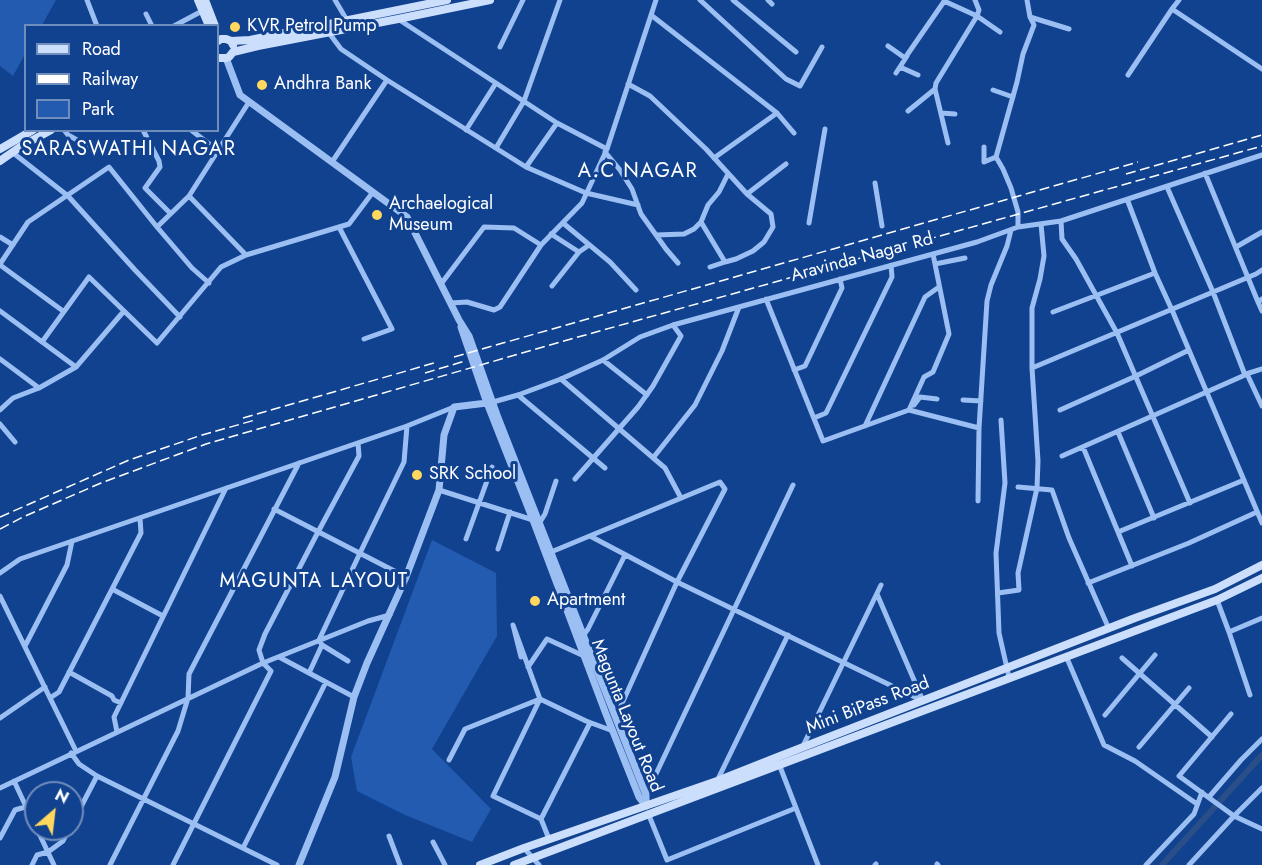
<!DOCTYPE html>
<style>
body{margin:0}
#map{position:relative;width:1262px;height:865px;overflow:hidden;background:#114290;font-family:Jost,sans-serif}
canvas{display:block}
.legend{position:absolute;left:24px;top:24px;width:195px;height:108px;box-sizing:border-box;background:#114290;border:2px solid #708ebc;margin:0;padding:8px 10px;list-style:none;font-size:18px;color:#fff}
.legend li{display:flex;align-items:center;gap:12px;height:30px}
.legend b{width:30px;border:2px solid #708ebc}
.north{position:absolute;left:24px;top:781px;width:60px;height:60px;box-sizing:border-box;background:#114290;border:2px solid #708ebc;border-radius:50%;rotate:28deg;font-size:16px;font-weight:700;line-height:24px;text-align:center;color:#fff}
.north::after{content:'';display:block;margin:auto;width:21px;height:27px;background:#ffd85d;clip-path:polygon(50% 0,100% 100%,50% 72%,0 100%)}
</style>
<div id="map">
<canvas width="1262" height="865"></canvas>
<ul class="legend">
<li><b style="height:8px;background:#cbdefc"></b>Road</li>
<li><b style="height:8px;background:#fff"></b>Railway</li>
<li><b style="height:16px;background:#225bb0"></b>Park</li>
</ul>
<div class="north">N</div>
</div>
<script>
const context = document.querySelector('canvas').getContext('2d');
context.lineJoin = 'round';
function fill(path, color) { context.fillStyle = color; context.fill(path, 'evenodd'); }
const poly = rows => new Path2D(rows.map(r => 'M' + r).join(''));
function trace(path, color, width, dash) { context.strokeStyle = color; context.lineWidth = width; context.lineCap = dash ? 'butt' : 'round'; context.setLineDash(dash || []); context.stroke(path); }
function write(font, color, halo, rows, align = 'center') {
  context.font = font + ' Jost,sans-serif'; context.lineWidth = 6; context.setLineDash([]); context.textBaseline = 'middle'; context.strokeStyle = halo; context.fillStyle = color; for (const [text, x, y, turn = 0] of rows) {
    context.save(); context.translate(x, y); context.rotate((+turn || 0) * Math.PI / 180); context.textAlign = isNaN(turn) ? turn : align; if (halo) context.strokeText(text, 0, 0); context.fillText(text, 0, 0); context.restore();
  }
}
fill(poly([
 [0,0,56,0,42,25,26,26,25,54,13,76,0,66],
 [432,540,496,573,497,636,432,749,491,809,472,842,405,815,357,791,351,757]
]), '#225bb0');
trace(poly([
 [1162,865,1262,755]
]), '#2a4e88', 6);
trace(poly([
 [87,0,97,26],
 [335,0,348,22],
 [700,0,786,79,800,86,822,47],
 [733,0,796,52],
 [768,0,772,4],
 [944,1,977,16,1000,32],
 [1172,9,1262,69],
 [146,14,152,26],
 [651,15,777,113,794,133],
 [1030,17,1069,29],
 [398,19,557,123,607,149],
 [174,26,204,10],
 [329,33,341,49,387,80,526,167,586,193,638,205],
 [888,46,905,58,945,0],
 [500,47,523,0],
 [900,67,918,75],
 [896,73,907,56],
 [1128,75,1172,9,1179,0],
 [628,84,650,96,706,149,747,194,771,214,773,227,764,242,753,251,736,259,725,262,701,222],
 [993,90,1013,97],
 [908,111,935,89],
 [941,113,955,114],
 [64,130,68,135,90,147],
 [143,130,159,161,160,167,145,188,170,213],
 [191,130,217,150],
 [466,130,496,83],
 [948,143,935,89,936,83,977,16,979,10,975,0],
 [984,147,984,162,996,157],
 [496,148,524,101,560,0],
 [12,152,68,196,135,270,180,317],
 [605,152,620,170,632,189,641,214,666,249,678,263],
 [714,158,777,113],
 [332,162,387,80],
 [526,167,557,123],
 [1205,173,1258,302,1262,299],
 [875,183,882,226],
 [747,194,786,164],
 [189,196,246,255],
 [1127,199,1155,273,1172,310,1262,523],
 [1061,221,1062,239,1076,259,1117,333,1190,503],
 [563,223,610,262,636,290],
 [809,223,825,129],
 [157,227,189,196,249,102],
 [339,227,392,329,364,339],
 [1018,227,1061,221,1262,155],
 [551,234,579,252],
 [656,235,684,234,694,229,701,222,708,205,719,192,728,174],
 [0,237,13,245],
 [1236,247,1262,232],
 [0,264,28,222,109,167,157,227,192,268,209,283],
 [935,264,965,258],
 [0,265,63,311],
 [710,267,725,262],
 [441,284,484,227,514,228,541,245],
 [552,286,579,252,589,245],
 [766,299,823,441,909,410,979,428],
 [1258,302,1262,311],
 [451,303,467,302,494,310,500,307,541,245,582,203,607,149,656,0],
 [0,311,76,367],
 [1053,312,1155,273],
 [42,342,89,277,157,343,221,267,246,255,349,224,373,192],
 [0,359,39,388],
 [603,360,647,395],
 [1032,368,1256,274,1262,270],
 [794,370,805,366,842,288,840,279],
 [1246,374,1262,369],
 [1247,374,1262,406],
 [561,379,665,468,681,498],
 [518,395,605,468],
 [963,400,981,401],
 [493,402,518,395,561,379,603,360,640,337,673,325,977,242,1018,227,1018,212,1011,188,1003,169,996,157,1017,82,1023,54,1034,25,1030,17,1027,0],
 [914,405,920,397,937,399],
 [0,410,13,398,39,388,76,367,124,311],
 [909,410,924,377,933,372,949,334,933,254],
 [1060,410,1136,376,1189,350],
 [814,418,826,413,892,277,891,265],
 [1001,420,1005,483,996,553,999,633,1009,677],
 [0,424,15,442],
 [865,426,925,297,939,287],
 [1118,432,1154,518],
 [1083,447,1132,566],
 [1062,456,1245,375,1213,292,1167,187],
 [653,458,695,405,722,351,739,307],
 [575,479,638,407,653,386,681,336,673,325],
 [1018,487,1052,490,1069,538,1109,629],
 [439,490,533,520],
 [978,501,979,428,987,301,991,285,1007,246,1011,230],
 [274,509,406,577],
 [540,522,545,514,556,481],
 [1118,532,1244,480],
 [590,536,677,582,923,701,877,594],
 [466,539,492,467],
 [498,549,510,512],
 [551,552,720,482,725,489,677,582,620,708,615,717],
 [0,573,20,559,407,426,454,407],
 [1088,583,1189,543,1257,512],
 [112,589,163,616],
 [998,593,1019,590,1018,573,1037,488,1038,461,1032,368,1032,308,1040,279,1044,256,1041,224],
 [0,596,76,751],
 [1217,600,1229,632,1250,695],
 [1229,632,1262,618],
 [583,636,588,629,625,555],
 [322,645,319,640,360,553,404,462,407,426],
 [25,646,67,565,72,541],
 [1066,656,1104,745,1135,761,1197,804],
 [279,657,354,697],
 [521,657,513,625,540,699,493,796,541,819,590,723],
 [1122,658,1212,737],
 [528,667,547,639,584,656],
 [69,672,112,696,114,700,121,703],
 [309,673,322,645,348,661],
 [50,698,59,692,141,533,140,518],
 [1231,714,1179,776,1234,816,1262,829],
 [1105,715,1155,655],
 [0,718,45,687],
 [117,732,114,717,226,488],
 [1139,747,1189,688],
 [802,748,881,585],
 [71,753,79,764,97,776,277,865],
 [449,760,465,729,540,699,586,721,613,731],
 [779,764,818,865],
 [14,781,36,828],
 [717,781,788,635],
 [0,788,263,663,368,621,390,615],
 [646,795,793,485],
 [1209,797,1241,760,1262,739],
 [648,813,667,860,796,808],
 [541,819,549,839],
 [72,824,97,776],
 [37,829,54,865],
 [389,836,400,865],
 [0,838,15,810,25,807],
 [433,842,445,865],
 [243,848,326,682],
 [524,848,539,865],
 [937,864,938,865],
 [32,865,37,855,48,852,63,841,69,829],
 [110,865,178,731,188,698,189,674,299,463],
 [173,865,271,671,263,663,259,650,265,634,318,532,359,456,358,443],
 [875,865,876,864],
 [1146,865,1194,814,1202,792],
 [1189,865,1234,816,1262,788]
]), '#9cbff3', 5);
trace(poly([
 [226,58,240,95,407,217,459,320,469,336,497,415,646,795,646,806],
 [461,327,487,403,533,520,606,714,639,797,646,806],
 [299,865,335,777,354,697,367,663,406,577,439,490,444,435,454,407,487,403]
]), '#9cbff3', 7);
trace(poly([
 [198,0,209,26],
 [205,0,215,26],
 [218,41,221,39,226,39,231,41,233,45],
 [231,41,250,40,447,0],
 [218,58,226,58,229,57,233,52,258,46,398,19,490,0],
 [0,149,33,130],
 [0,161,20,147,51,130],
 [480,865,524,848,717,781,775,758,1135,618,1215,589,1262,565],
 [514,865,1217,600,1262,578]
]), '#cbdefc', 8);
trace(poly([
 [1126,174,1262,135],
 [454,357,1138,162],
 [425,373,465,361],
 [243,418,434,363],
 [0,517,129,460,199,436,255,420],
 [0,529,23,517,101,483,206,444,571,339,1262,146]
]), '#fff', 1.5, [10, 4.5]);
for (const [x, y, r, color] of [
 [235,27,6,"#ffd85d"],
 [262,85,6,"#ffd85d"],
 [377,215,6,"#ffd85d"],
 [417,475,6,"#ffd85d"],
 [535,601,6,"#ffd85d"]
]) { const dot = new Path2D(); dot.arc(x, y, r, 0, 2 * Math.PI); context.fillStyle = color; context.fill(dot); trace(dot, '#114290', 2); }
write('18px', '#fff', '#114290', [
 ["KVR Petrol Pump",247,27],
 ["Andhra Bank",274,85],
 ["Archaelogical",389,205],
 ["Museum",389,226],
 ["SRK School",429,475],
 ["Apartment",547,601]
], 'left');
write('18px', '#fff', '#114290', [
 ["Aravinda Nagar Rd",862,258,-15],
 ["Mini BiPass Road",868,706,-21],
 ["Magunta Layout Road",626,716,68]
]);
context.letterSpacing = '1.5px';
write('20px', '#fff', '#114290', [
 ["SARASWATHI NAGAR",129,150],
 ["A.C NAGAR",638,172],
 ["MAGUNTA LAYOUT",314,582]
]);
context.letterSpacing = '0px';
</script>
